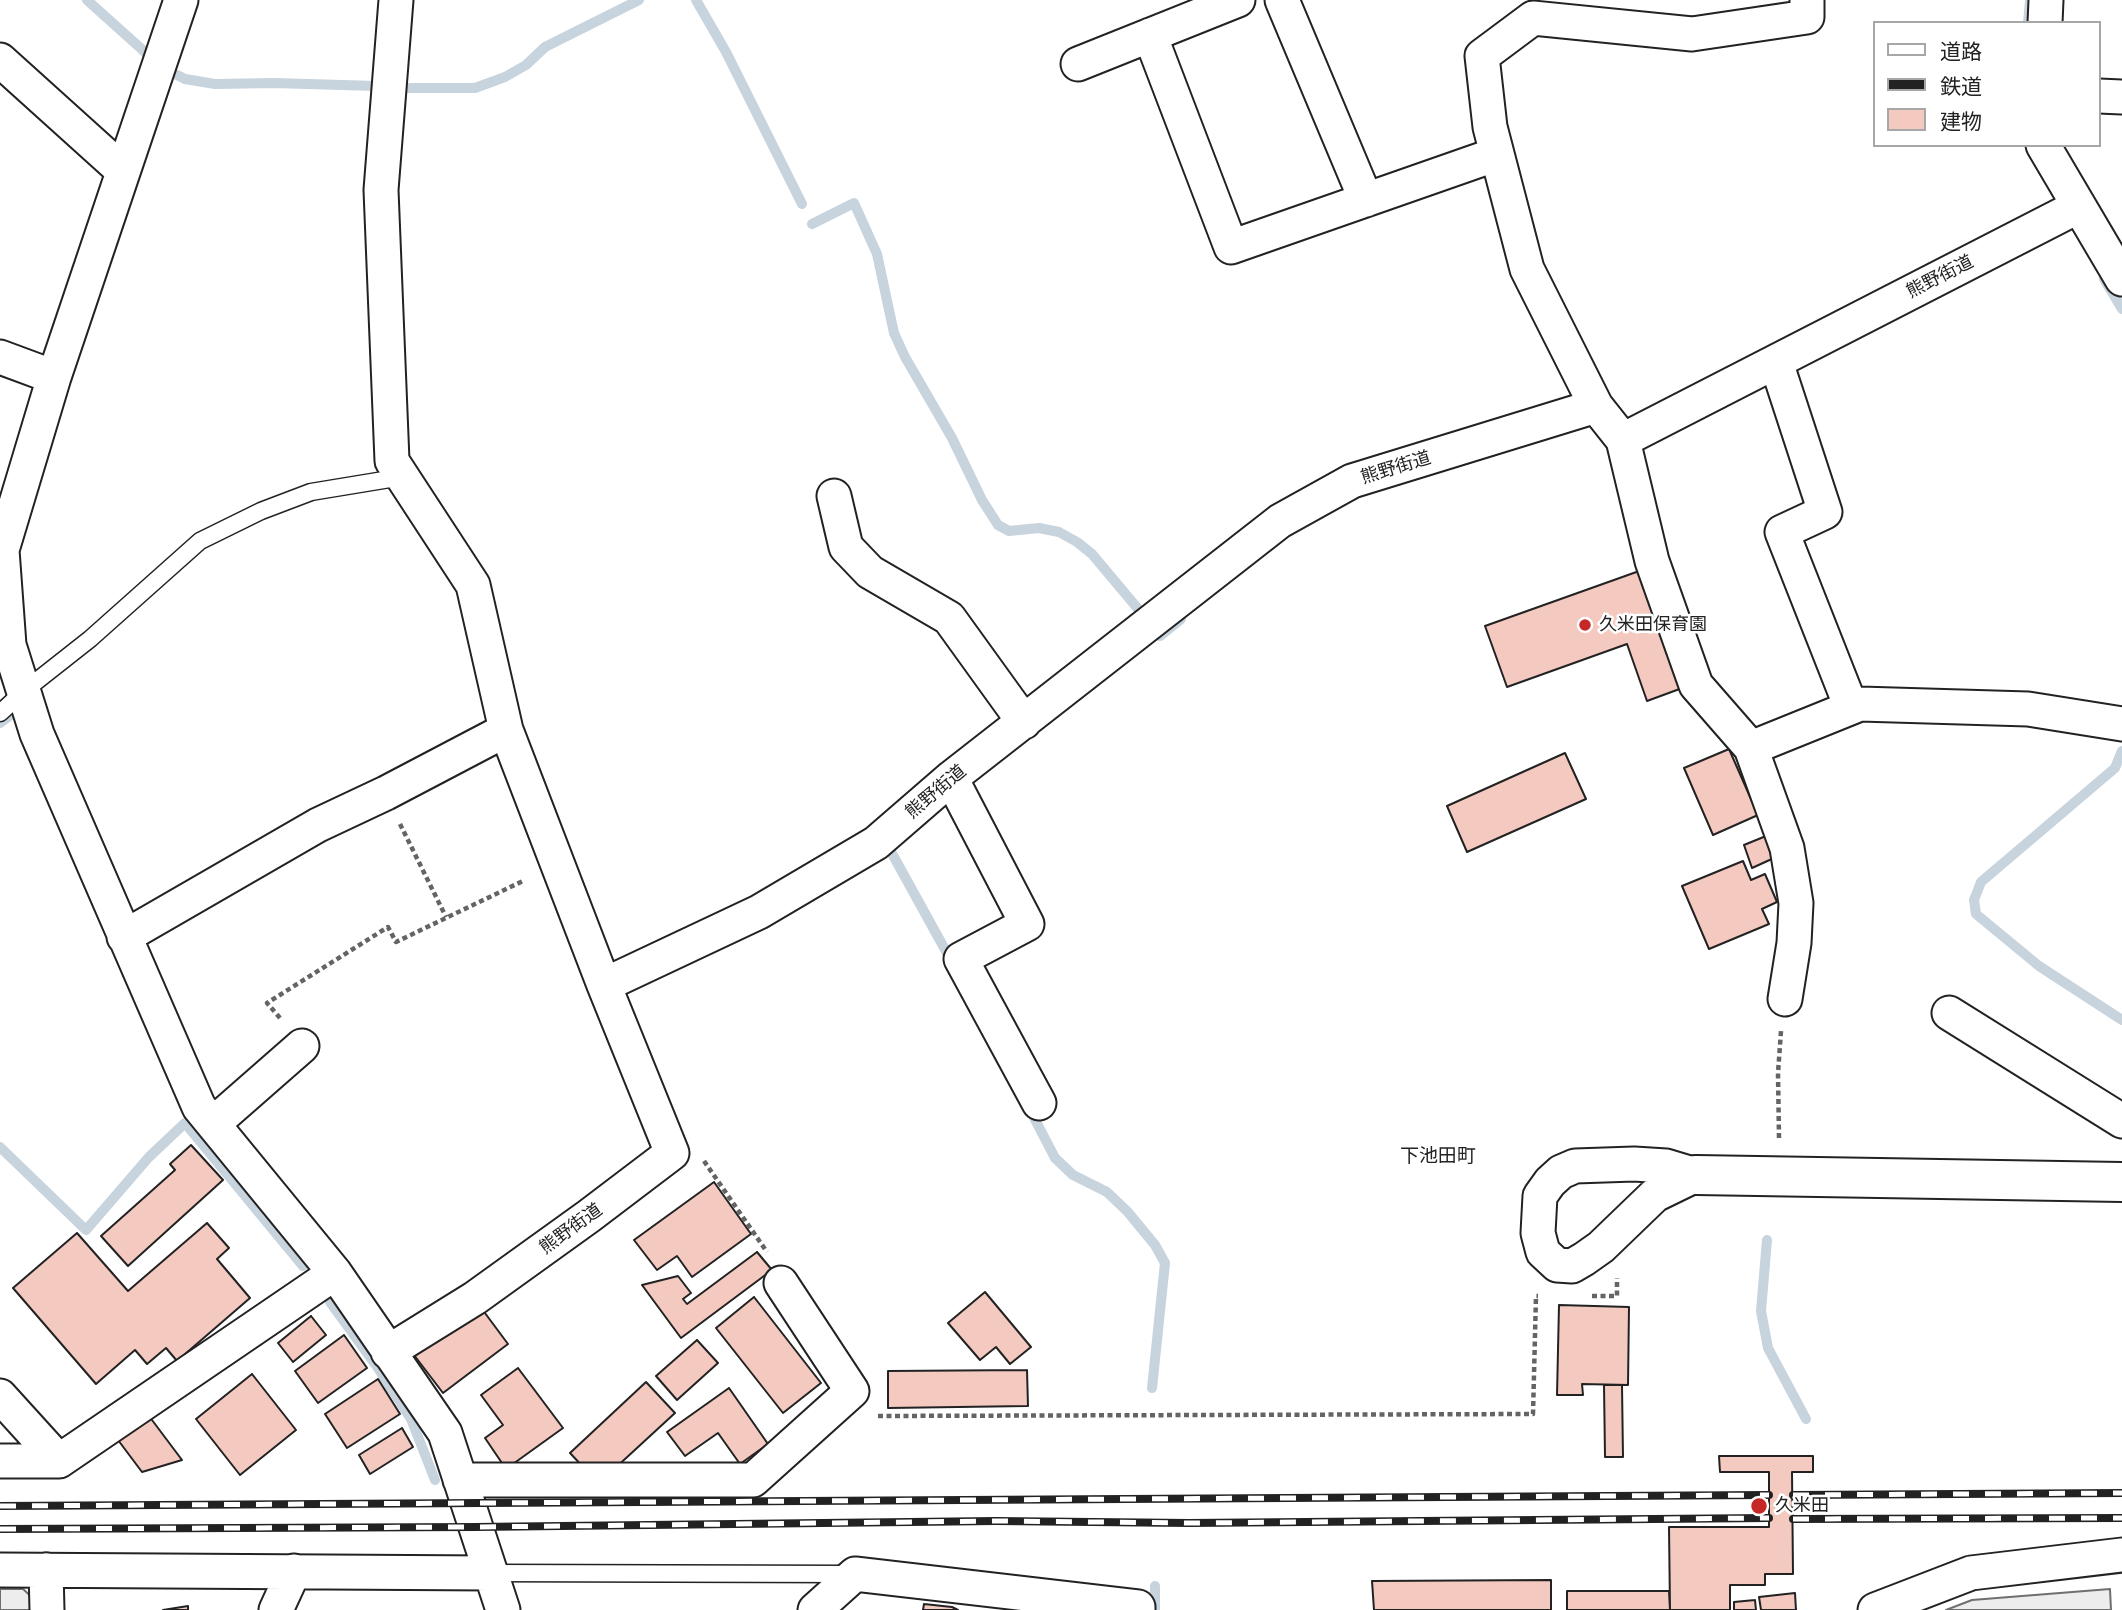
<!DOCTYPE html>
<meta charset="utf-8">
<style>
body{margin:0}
#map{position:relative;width:2122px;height:1610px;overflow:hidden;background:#fff;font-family:"Work Sans","Noto Sans JP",sans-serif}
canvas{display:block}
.legend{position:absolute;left:1873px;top:21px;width:228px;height:126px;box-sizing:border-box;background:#fff;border:2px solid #a7a7a7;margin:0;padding:9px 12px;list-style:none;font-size:21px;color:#222}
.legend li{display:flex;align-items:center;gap:14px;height:35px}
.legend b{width:35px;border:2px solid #a7a7a7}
</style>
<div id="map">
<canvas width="2122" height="1610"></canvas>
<ul class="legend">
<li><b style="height:9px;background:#fff"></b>道路</li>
<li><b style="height:9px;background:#222"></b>鉄道</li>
<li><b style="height:19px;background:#f3c9c0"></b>建物</li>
</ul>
</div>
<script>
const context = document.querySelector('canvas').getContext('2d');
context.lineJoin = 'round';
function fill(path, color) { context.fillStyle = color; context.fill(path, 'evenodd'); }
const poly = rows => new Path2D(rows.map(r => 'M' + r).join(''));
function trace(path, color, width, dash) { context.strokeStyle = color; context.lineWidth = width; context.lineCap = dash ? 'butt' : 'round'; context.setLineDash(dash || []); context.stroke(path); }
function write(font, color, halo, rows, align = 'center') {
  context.font = font + ' "Work Sans","Noto Sans JP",sans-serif'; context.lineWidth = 5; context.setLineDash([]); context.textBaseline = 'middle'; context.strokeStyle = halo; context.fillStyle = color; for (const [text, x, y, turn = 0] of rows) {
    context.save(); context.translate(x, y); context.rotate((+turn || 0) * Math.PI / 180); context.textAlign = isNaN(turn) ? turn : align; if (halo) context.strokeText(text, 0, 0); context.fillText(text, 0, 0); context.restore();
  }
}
const parking = poly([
 [0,1589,23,1589,36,1601,36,1610,0,1610,0,1589],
 [2110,1589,2111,1610,1946,1610,1972,1600,2110,1589]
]);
fill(parking, '#ededed');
trace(parking, '#6f6f6f', 2);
trace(poly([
 [87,0,146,53],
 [696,0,726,52,802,204],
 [2028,23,2030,1],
 [177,75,185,79,215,84,274,83,376,86],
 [405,88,475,88,505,77,526,65,545,47,639,0],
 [812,224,854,203,877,254,894,333,905,357,952,438,982,500,998,525,1009,531,1039,528,1059,532,1077,542,1092,554,1144,616,1139,619],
 [2104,279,2122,309],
 [1160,636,1181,619],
 [0,723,12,714],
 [2122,751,2115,768,1981,882,1974,900,1976,914,2039,966,2122,1020],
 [889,848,953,964],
 [1029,1108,1055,1158,1073,1175,1107,1192,1127,1211,1155,1245,1165,1263,1152,1388],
 [0,1147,86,1230,149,1157,185,1123,303,1266],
 [1767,1240,1761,1311,1768,1348,1806,1419],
 [330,1302,378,1368,411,1419,435,1480],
 [1155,1610,1155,1586]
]), '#c7d3dd', 10);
const building = poly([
 [1642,570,1685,687,1647,701,1627,644,1507,687,1485,626,1642,570],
 [1729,749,1758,815,1713,835,1684,768,1729,749],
 [1565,753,1586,799,1467,852,1447,806,1565,753],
 [1766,836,1774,858,1752,868,1744,845,1766,836],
 [1743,861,1751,880,1765,874,1777,902,1762,909,1769,924,1709,949,1682,886,1743,861],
 [191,1145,223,1180,128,1266,101,1236,175,1170,170,1164,191,1145],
 [714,1182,751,1234,692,1277,677,1256,657,1270,634,1240,714,1182],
 [207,1223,229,1248,217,1259,250,1298,177,1361,166,1348,147,1364,135,1350,96,1384,13,1288,77,1233,128,1291,207,1223],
 [757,1252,772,1270,681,1338,642,1285,678,1276,691,1293,683,1299,687,1304,757,1252],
 [985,1292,1031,1347,1010,1364,996,1347,980,1360,948,1323,985,1292],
 [754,1297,821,1383,783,1413,716,1328,754,1297],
 [479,1305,508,1344,443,1393,414,1355,479,1305],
 [1559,1305,1629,1307,1628,1385,1582,1384,1583,1395,1557,1395,1559,1305],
 [311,1316,326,1335,293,1362,278,1343,311,1316],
 [344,1335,367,1368,318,1403,295,1371,344,1335],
 [697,1340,718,1363,677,1400,656,1376,697,1340],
 [518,1368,563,1428,506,1469,485,1438,503,1425,481,1395,518,1368],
 [1027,1370,1028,1406,888,1408,888,1371,1027,1370],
 [252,1374,296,1430,240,1475,196,1419,252,1374],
 [378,1379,400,1414,347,1448,325,1414,378,1379],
 [646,1382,675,1413,612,1471,585,1469,570,1453,646,1382],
 [1604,1385,1622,1385,1623,1457,1605,1457,1604,1385],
 [729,1388,768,1444,740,1464,718,1433,685,1456,667,1432,729,1388],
 [149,1416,182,1460,142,1472,118,1440,149,1416],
 [402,1428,413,1447,370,1474,359,1455,402,1428],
 [1719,1456,1813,1456,1813,1472,1792,1472,1793,1574,1765,1574,1765,1585,1730,1585,1730,1610,1670,1610,1669,1527,1769,1527,1769,1472,1720,1472,1719,1456],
 [1551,1580,1551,1610,1374,1610,1372,1581,1551,1580],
 [1567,1591,1669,1591,1670,1610,1567,1610,1567,1591],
 [1795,1593,1796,1610,1761,1610,1759,1597,1795,1593],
 [1755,1600,1756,1610,1734,1610,1734,1602,1755,1600],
 [924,1604,952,1607,958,1610,923,1610,924,1604],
 [188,1606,188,1610,163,1610,188,1606]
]);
fill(building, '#f3c9c0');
trace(building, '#222', 2);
const service = poly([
 [0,713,24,691,90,639,200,541,261,511,311,492,402,477],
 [490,1573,849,1574]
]);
const minor = poly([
 [181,0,54,377,2,550,9,645,37,734,199,1107,335,1273,445,1433,503,1610],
 [1282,0,1366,200],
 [2045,23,2046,0],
 [1150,35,1231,247,1497,154],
 [0,60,123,171],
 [1078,64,1238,0],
 [2099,96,2122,97],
 [2043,145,2122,279],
 [0,357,54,377],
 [1776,362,1825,512,1782,532,1851,707],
 [1623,440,2079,206],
 [834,496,846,547,870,572,949,618,1024,722],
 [1751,748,1860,704,2028,709,2122,724],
 [951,778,1027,924,961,959,1039,1103],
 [124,937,318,825,386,793,506,730],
 [604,985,759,912,876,843,951,778,1280,521,1352,481,1596,406],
 [1785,999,1794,943,1796,903,1787,848,1751,748,1696,685,1652,561,1623,440,1596,406,1527,269,1490,127,1482,56,1533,18,1692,34,1807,17,1807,0],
 [1949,1013,2122,1121],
 [213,1124,302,1046],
 [1634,1164,1666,1166,1696,1175,1655,1195,1601,1247,1584,1259,1572,1266,1557,1265,1543,1252,1538,1233,1540,1196,1550,1182,1561,1172,1575,1166,1634,1164],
 [388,1352,475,1298,589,1216,672,1153,604,985,506,730,473,585,392,461,381,190,396,0],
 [0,1396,59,1461],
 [0,1461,59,1461,335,1273],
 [460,1480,753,1480,852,1391,781,1283],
 [0,1570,490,1573],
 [46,1570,47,1610],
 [276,1610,294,1571],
 [815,1610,855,1574,1138,1607,1138,1610],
 [1875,1610,1971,1573,2122,1555]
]);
const tertiary = poly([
 [1696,1175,2122,1182]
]);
trace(service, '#222', 19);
trace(minor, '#222', 37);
trace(tertiary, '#222', 42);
trace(poly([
 [400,824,446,917],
 [280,1018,267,1003,388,927,396,942,525,880],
 [1779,1138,1778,1073,1781,1031],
 [704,1161,767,1252],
 [1592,1296,1617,1296,1617,1278],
 [878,1416,1533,1414,1536,1296,1538,1296]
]), '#646464', 4.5, [5, 3.5]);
trace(service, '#fff', 16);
trace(minor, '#fff', 33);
trace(tertiary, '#fff', 38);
const rail = poly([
 [1793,1495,2122,1493],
 [0,1506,1769,1495],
 [1793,1519,2122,1518],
 [0,1529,475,1527,996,1521,1189,1523,1769,1518]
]);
trace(rail, '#222', 8);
trace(rail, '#fff', 5, [16]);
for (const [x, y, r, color] of [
 [1585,625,7,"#c62828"],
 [1759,1506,9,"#c62828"]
]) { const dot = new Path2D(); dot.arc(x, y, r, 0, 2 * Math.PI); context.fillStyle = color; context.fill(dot); trace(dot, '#fff', 2.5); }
write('18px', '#222', '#fff', [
 ["熊野街道",1940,277,-27],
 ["熊野街道",1396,468,-17],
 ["熊野街道",936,792,-40],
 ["熊野街道",571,1229,-36]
]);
write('18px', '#222', '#fff', [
 ["久米田保育園",1599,625],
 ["久米田",1775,1506]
], 'left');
write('19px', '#222', '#fff', [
 ["下池田町",1438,1156]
]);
</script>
